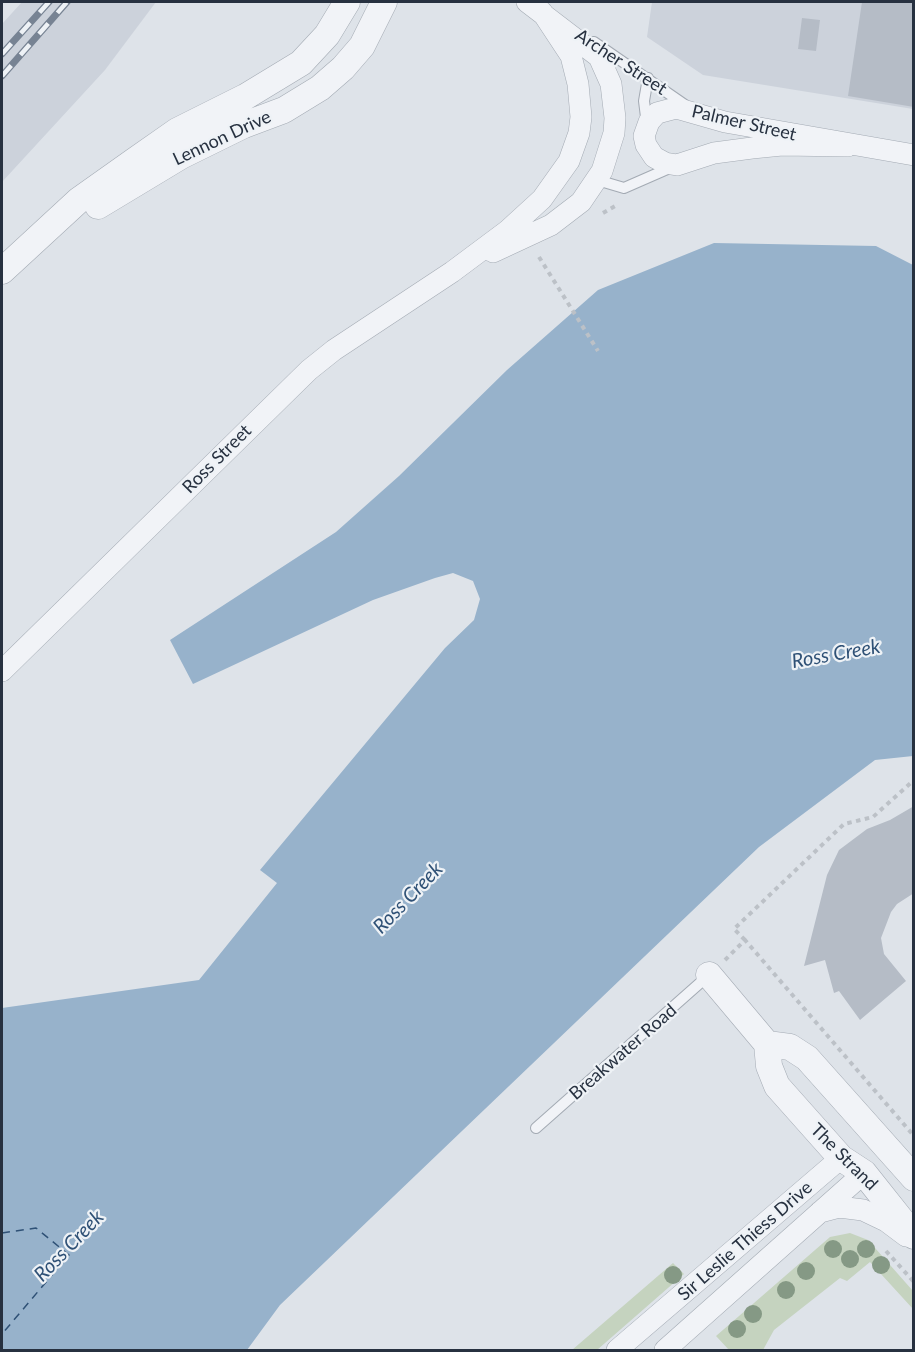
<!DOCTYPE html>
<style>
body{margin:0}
#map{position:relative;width:915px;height:1352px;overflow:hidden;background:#dee3e9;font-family:Lato,sans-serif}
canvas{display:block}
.frame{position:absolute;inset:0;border:3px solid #273140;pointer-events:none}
</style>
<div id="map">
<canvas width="915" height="1352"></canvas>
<div class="frame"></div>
</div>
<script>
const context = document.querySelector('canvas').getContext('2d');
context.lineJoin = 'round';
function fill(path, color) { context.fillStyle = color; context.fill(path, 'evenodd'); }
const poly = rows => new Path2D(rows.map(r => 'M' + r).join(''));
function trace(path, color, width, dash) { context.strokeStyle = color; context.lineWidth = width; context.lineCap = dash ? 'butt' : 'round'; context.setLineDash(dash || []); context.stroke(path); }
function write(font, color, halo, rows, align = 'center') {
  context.font = font + ' Lato,sans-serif'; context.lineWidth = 4.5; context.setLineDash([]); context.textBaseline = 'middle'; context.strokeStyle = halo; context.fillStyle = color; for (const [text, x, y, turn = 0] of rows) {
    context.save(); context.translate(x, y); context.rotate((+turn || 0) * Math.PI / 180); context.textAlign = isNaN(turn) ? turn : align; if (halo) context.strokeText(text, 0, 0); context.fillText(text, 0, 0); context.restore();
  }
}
fill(poly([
 [22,2,156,2,105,70,2,182,2,24],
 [652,2,913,2,913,109,703,75,647,37]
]), '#ccd2db');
fill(poly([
 [850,1233,868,1240,913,1291,913,1309,870,1262,847,1281,840,1278,774,1330,763,1350,729,1350,716,1336,830,1237],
 [673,1263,684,1274,597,1350,572,1350]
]), '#c5d3bf');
fill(poly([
 [714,243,876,246,913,265,913,756,875,760,759,847,280,1305,247,1350,2,1350,2,1008,199,980,277,883,260,870,445,648,474,620,480,599,473,581,453,573,435,578,373,600,193,684,170,640,336,532,399,476,507,370,598,290]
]), '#97b2cb');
trace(poly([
 [2,1233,36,1228,69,1255,2,1334]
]), '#2f5176', 1.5, [8, 6]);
fill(poly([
 [862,2,914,2,914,107,848,96],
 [802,18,820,20,816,51,798,49],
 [914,806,914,893,897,904,891,912,881,938,884,954,906,981,860,1020,839,991,834,993,825,960,804,966,827,875,839,850,867,829,890,820]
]), '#b5bcc6');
const service = poly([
 [594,42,685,105],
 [647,125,644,101,648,78],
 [597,180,624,188,672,167],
 [536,1128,709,975]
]);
const minor = poly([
 [848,146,782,145,752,148,714,153,677,165,665,163,654,157,646,145,644,136,649,122,657,113,676,108,725,122,914,155],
 [493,252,551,225,581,202,602,171,614,133,615,118,611,84,599,57,527,2],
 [2,671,309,370,334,350,452,272,507,231,542,199,569,161,579,133,581,117,578,84,571,56,542,12],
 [820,1212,839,1207,863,1210,886,1221,906,1236],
 [617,1350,841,1158],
 [665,1350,864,1173]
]);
const tertiary = poly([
 [98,206,181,156,244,125,284,110,320,88,343,68,362,46,384,2],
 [2,271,79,200,134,161,177,131,245,97,301,63,327,35,347,2],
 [709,975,767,1044,769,1066,777,1086,841,1158,864,1173,914,1236],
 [767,1044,790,1047,807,1058,914,1178]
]);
trace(service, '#a3aab3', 12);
trace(minor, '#a3aab3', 22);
trace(tertiary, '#a3aab3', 27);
trace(poly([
 [603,213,617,205],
 [539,257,598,351],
 [745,940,734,929,844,824,873,817,914,780],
 [725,960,745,940,914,1136],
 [886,1251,914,1282]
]), '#bcc1c7', 4, [4.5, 4.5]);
trace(service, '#f1f3f7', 10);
trace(minor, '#f1f3f7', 21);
trace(tertiary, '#f1f3f7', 26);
const rail = poly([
 [2,54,49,2],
 [2,76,67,2]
]);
trace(rail, '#778393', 7);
trace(rail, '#eef2f6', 4.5, [14]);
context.fillStyle = '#859985';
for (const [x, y] of [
 [833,1249],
 [866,1249],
 [850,1259],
 [881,1265],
 [806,1271],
 [673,1275],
 [786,1290],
 [753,1314],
 [737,1329]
]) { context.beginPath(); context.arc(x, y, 9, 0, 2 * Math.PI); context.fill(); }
write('18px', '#273140', '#eef2f6', [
 ["Archer Street",621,62,33],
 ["Palmer Street",744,123,13],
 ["Lennon Drive",222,138,-25],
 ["Ross Street",217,459,-45],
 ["Breakwater Road",623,1052,-41],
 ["The Strand",844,1157,45],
 ["Sir Leslie Thiess Drive",745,1241,-41]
]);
write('italic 20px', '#2f5176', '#eef2f6', [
 ["Ross Creek",836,654,-10],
 ["Ross Creek",408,898,-46],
 ["Ross Creek",69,1246,-46]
]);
</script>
